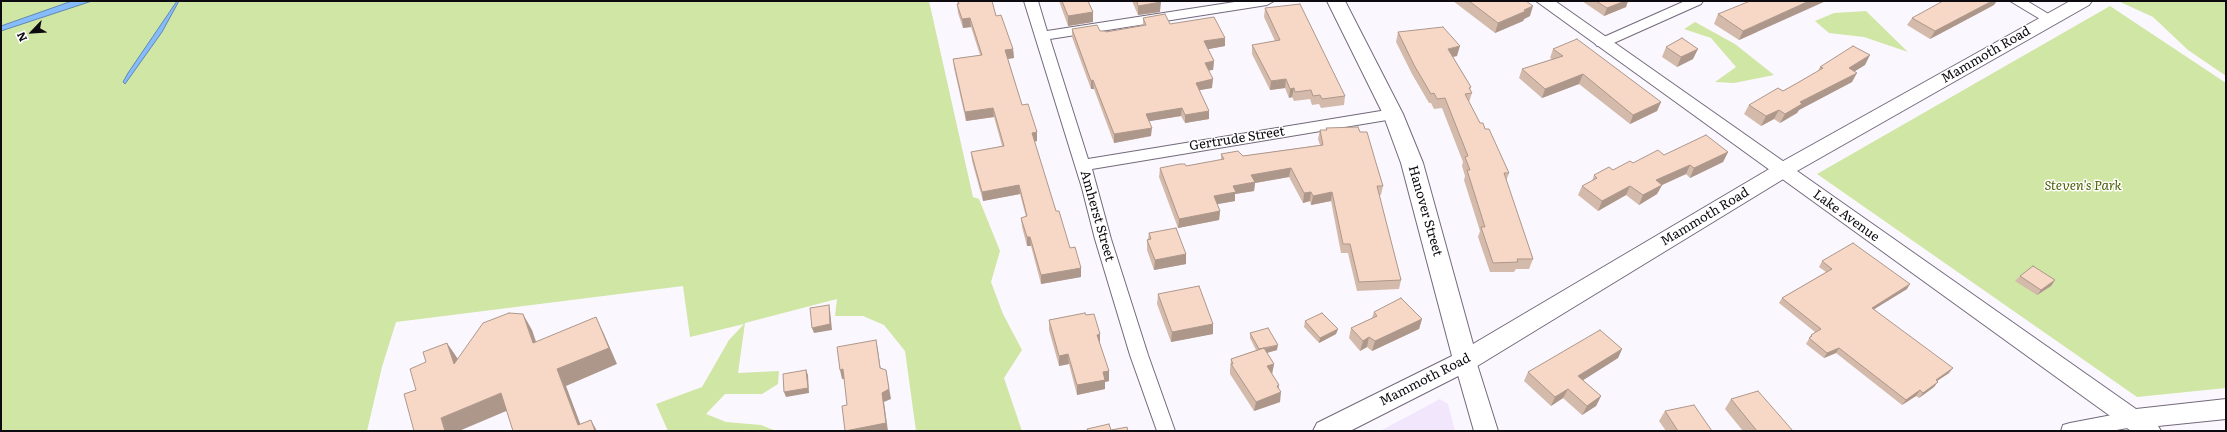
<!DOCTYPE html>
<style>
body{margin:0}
#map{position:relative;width:2227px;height:432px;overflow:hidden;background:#fbf7ff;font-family:Literata,serif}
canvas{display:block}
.frame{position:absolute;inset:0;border:2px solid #0d0a10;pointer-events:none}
.north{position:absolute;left:12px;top:12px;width:40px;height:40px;-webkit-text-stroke:3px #fff;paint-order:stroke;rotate:245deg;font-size:11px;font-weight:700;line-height:16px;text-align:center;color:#0d0a10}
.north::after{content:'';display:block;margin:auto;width:14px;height:18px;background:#0d0a10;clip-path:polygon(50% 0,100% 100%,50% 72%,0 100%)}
</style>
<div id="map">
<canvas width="2227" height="432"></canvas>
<div class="frame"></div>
<div class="north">N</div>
</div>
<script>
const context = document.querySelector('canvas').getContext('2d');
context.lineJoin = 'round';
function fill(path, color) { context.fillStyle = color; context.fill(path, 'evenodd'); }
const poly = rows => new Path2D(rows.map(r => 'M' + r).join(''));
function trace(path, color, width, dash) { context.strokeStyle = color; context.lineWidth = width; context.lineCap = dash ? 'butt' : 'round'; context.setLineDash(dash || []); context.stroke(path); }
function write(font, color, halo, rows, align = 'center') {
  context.font = font + ' Literata,serif'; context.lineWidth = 3; context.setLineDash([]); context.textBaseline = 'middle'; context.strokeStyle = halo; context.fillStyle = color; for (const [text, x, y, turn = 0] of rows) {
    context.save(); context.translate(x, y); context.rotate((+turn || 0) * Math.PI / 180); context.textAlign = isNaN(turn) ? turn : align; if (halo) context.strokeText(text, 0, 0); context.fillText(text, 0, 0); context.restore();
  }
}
fill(poly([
 [1440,399,1448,404,1455,431,1380,431]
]), '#f2e6fc');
fill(poly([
 [1,1,929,1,973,197,979,199,1000,251,991,282,1003,314,1022,350,1004,378,1022,431,916,431,905,351,884,325,863,316,835,316,837,299,745,323,738,373,779,371,778,384,762,394,725,394,706,414,726,422,761,425,776,431,668,431,656,404,702,387,729,340,744,324,690,337,683,286,396,322,382,367,367,431,1,431],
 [2118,1,2226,1,2226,76,2188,50,2153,17],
 [2110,6,2226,83,2226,388,2137,397,1817,174],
 [1866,11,1908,52,1864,37,1829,33,1815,21,1834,13],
 [1695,22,1735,44,1774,75,1734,83,1715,82,1736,67,1711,38,1684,29]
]), '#d0e6a4');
const water = poly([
 [72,1,92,1,1,31,1,26,72,1],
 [177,1,179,1,162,32,125,84,123,82,128,73,177,1]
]);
fill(water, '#85bcf9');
trace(water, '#6187b3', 1);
const minor = poly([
 [1024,1,1038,1,1047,31,1241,1,1274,1,1267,5,1050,39,1088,159,1393,109,1398,111,1400,114,1398,117,1393,119,1092,169,1111,239,1148,355,1175,431,1157,431,1130,355,1095,239,1082,188,1024,1],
 [1685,1,1703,1,1701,4,1607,46,1597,46,1595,43,1597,40,1685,1],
 [2010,1,2027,1,2057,19,2055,22,2045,22,2010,1],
 [2133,411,2140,414,2142,419,2140,424,2133,427,2111,431,2061,431,2063,425,2070,423,2133,411]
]);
const tertiary = poly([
 [1536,1,1555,1,2136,409,2226,399,2226,419,2158,426,2161,431,2131,431,1536,1],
 [1465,352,1473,355,1476,361,1498,431,1474,431,1454,361,1457,355,1465,352]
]);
const secondary = poly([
 [1327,1,1345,1,1403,114,1423,163,1473,344,1776,165,2070,1,2092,1,2089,5,1790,175,1474,368,1350,431,1313,431,1317,423,1452,356,1401,163,1383,114,1327,1]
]);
trace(minor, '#73697b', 2);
trace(tertiary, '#73697b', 2);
trace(secondary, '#73697b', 2);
fill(minor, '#fff');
fill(tertiary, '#fff');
fill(secondary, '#fff');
fill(poly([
 [957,1,992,1,996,16,1013,49,1014,58,1008,59,1022,105,1037,132,1037,141,1034,142,1056,211,1081,277,1041,284,1031,246,1027,246,1022,227,1021,218,1026,217,1020,194,983,201,972,161,971,152,1002,146,994,117,966,121,954,68,953,59,980,55,971,27,963,28,958,13,957,4,958,4],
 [1059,1,1088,1,1093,12,1093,22,1068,26],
 [1132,1,1160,1,1160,12,1138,15],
 [1453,1,1526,1,1530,16,1524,19,1523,21,1495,33],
 [1582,1,1628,1,1626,7,1604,16],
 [1994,5,1930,39,1907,25,1912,18],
 [1265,8,1345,96,1344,105,1321,108,1319,104,1312,105,1310,99,1294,101,1292,97,1289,98,1285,88,1270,90,1252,54,1252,45,1275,41,1264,17],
 [1718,14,1757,32,1739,40,1714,24],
 [1143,18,1170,24,1225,46,1208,49,1214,61,1213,70,1208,70,1212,88,1199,90,1209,119,1185,123,1181,116,1149,121,1151,136,1114,143,1094,89,1091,89,1072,37,1072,29,1106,32,1143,25],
 [1398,32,1457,56,1453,57,1471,87,1470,90,1472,93,1469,102,1480,123,1485,129,1509,173,1506,181,1533,259,1529,269,1516,269,1514,272,1490,272,1478,237,1480,231,1464,180,1465,176,1462,166,1463,162,1442,108,1434,109,1431,103,1429,103,1412,74,1396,42],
 [1666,47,1693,59,1677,67,1662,57],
 [1553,49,1661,102,1657,111,1630,124,1579,84,1542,98,1519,78,1522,69,1552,59,1550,58],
 [1865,65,1854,71,1852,82,1799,110,1797,113,1780,123,1774,119,1761,126,1744,114,1749,105,1783,91,1818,71,1820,67],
 [1326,128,1360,132,1383,186,1381,195,1379,195,1401,280,1399,289,1357,291,1348,253,1341,253,1331,201,1311,205,1310,201,1303,203,1289,177,1255,183,1254,191,1235,194,1235,201,1217,204,1220,211,1219,220,1178,228,1159,177,1160,168,1186,166,1221,160,1221,154,1243,156,1320,145,1318,139,1320,130,1326,130],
 [1728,152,1723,162,1690,178,1686,174,1662,185,1657,194,1639,205,1626,195,1598,211,1578,195,1582,186,1592,181,1594,175,1613,170,1633,163,1664,155],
 [1149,233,1186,254,1186,264,1154,270,1147,250,1147,240,1148,239],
 [1822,261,1907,289,1874,309,1949,373,1937,381,1934,387,1919,398,1916,396,1902,405,1836,353,1824,358,1806,344,1811,335,1815,332,1779,303,1782,298,1826,272,1819,267],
 [2020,276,2055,280,2051,286,2037,295,2015,281],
 [1158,294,1213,324,1213,334,1171,342,1157,304],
 [1374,312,1422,319,1419,329,1372,351,1367,347,1360,351,1349,338,1351,328,1372,318],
 [1086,315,1100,334,1100,344,1109,371,1109,381,1105,382,1105,389,1077,395,1069,364,1059,366,1049,330,1049,320],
 [1305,321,1338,329,1336,334,1319,343,1304,327],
 [1250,333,1277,350,1267,353,1274,364,1272,374,1279,388,1280,402,1254,411,1230,374,1230,369,1231,359,1256,350,1250,338],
 [1622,349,1618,358,1583,380,1601,396,1596,406,1582,415,1563,398,1551,406,1524,381,1528,372],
 [1731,399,1793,431,1743,431,1725,409],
 [1665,411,1712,431,1666,431,1659,421]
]), '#d4baaa');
fill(poly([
 [1625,1,1628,1,1626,7,1604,16,1607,8],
 [1809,1,1826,1,1739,40,1743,31],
 [1992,1,1997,1,1994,5,1930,39,1935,31],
 [1161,2,1160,12,1138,15,1138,6],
 [1533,6,1530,16,1524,19,1523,21,1495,33,1498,23,1524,10],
 [1093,12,1093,22,1068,26,1068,16],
 [970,18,971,27,963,28,962,19],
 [1225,38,1225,46,1204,50,1204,41],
 [1460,46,1457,56,1446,58,1448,49],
 [1013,49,1014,58,1006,59,1005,50],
 [1698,49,1693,59,1677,67,1681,57],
 [1870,55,1865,65,1844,78,1849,68],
 [1214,61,1213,70,1204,71,1205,63],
 [1857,73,1852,82,1799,110,1797,113,1780,123,1785,114,1800,102],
 [1583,74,1579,84,1542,98,1545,89],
 [1213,79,1212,88,1195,91,1196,83],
 [1286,79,1285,88,1270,90,1271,81],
 [1093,80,1094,89,1091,89,1091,81],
 [1294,88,1292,97,1289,98,1290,89],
 [1661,102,1657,111,1630,124,1633,115],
 [993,108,994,117,966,121,965,112],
 [1182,108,1181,116,1145,122,1146,114],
 [1779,110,1774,119,1761,126,1766,116],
 [1209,111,1209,119,1185,123,1185,115],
 [1152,128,1151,136,1114,143,1114,134],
 [1037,132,1037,141,1032,142,1032,133],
 [1728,152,1723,162,1690,178,1694,168],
 [1690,165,1686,174,1662,185,1657,194,1639,205,1643,195,1656,180],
 [1291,168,1289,177,1255,183,1254,191,1235,194,1235,201,1213,205,1214,196,1233,186,1251,175],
 [1019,185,1020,194,983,201,982,192],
 [1630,186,1626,195,1598,211,1602,201],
 [1311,192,1310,201,1303,203,1304,193],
 [1332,192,1331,201,1311,205,1313,196],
 [1220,211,1219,220,1178,228,1179,219],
 [1027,237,1030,237,1031,246,1027,246],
 [1186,254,1186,264,1154,270,1155,260],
 [1081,268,1081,277,1041,284,1041,275],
 [2055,280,2051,286,2037,295,2041,290],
 [1910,284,1907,289,1868,313,1872,308],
 [829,305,830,310,832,330,814,333,812,328],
 [523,314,532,330,542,359,533,343],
 [596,317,604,334,617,364,566,386,583,431,578,425,557,369],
 [1422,319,1419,329,1372,351,1375,341],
 [1213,324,1213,334,1171,342,1172,332],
 [1338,329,1336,334,1319,343,1320,338],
 [1100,334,1100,344,1097,335],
 [1369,337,1367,347,1360,351,1363,341],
 [876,340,878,350,882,378,880,368],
 [447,343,458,359,465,381,454,364],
 [1278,345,1277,350,1259,355,1260,350],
 [1839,348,1836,353,1824,358,1827,353],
 [1622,349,1618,358,1574,386,1578,376],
 [1068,354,1069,364,1059,366,1059,356],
 [1274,364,1272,374,1266,376,1267,366],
 [1953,368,1949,373,1931,385,1936,380],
 [843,369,846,379,842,379,840,370],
 [806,370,808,375,809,393,786,397,784,392],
 [886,370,891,399,884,402,888,431,845,431],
 [1109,371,1109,381,1105,382,1105,389,1077,395,1077,385,1103,372],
 [1938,382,1934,387,1919,398,1923,393],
 [1279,385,1278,393,1281,392,1280,402,1254,411,1256,402,1277,386],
 [1568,389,1563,398,1551,406,1555,397],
 [1920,390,1916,396,1902,405,1906,400],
 [501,393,511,409,459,431,445,431,441,418],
 [1601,396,1596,406,1582,415,1587,406],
 [591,420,597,431,595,431]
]), '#ad978b');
const building = poly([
 [958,1,992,1,996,16,1001,15,1013,49,1005,50,1022,105,1028,104,1037,132,1032,133,1056,211,1059,211,1070,248,1075,247,1081,268,1041,275,1030,237,1027,237,1021,218,1027,216,1019,185,982,192,971,152,1004,146,993,108,965,112,953,59,982,55,970,18,962,19,957,4,959,4,958,1],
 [1062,1,1088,1,1093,12,1068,16,1062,1],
 [1137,1,1160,1,1161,2,1138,6,1137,1],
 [1469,1,1526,1,1533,6,1524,10,1526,11,1498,23,1469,1],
 [1596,1,1625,1,1607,8,1596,1],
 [1750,1,1809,1,1743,31,1718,14,1750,1],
 [1943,1,1992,1,1935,31,1912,18,1943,1],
 [1300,4,1345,96,1322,99,1320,95,1313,96,1311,90,1295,92,1294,88,1290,89,1286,79,1271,81,1252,45,1280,40,1265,8,1300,4],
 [1165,14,1170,24,1214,17,1225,38,1204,41,1214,61,1205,63,1213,79,1196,83,1209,111,1185,115,1182,108,1146,114,1152,128,1114,134,1093,80,1091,81,1072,29,1097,25,1100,31,1105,31,1106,32,1146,25,1143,18,1165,14],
 [1443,27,1460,46,1448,49,1471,87,1469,88,1472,93,1465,94,1480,123,1483,123,1485,129,1489,129,1509,173,1504,173,1533,259,1517,259,1518,262,1493,263,1481,227,1485,227,1467,170,1470,170,1465,157,1468,156,1445,98,1437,99,1434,93,1431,94,1414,65,1398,32,1443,27],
 [1682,38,1698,49,1681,57,1666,47,1682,38],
 [1577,39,1661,102,1633,115,1583,74,1545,89,1522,69,1563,56,1553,49,1577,39],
 [1853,46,1870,55,1849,68,1857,73,1800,102,1802,104,1785,114,1779,110,1766,116,1749,105,1778,88,1783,91,1799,82,1823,68,1820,67,1853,46],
 [1358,127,1360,132,1367,132,1376,163,1383,186,1377,186,1401,280,1359,282,1350,244,1343,244,1332,192,1313,196,1311,192,1304,193,1291,168,1251,175,1255,182,1233,186,1236,192,1214,196,1220,211,1179,219,1160,168,1180,164,1185,164,1186,166,1224,159,1221,154,1238,151,1243,156,1323,145,1320,130,1327,130,1326,128,1358,127],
 [1706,135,1728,152,1694,168,1690,165,1656,180,1662,185,1643,195,1630,186,1602,201,1582,186,1597,178,1594,175,1609,167,1613,170,1630,161,1633,163,1658,150,1664,155,1706,135],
 [1176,228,1186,254,1155,260,1147,240,1151,239,1149,233,1176,228],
 [1853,243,1910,284,1872,308,1953,368,1936,380,1938,382,1923,393,1920,390,1906,400,1839,348,1827,353,1809,338,1812,336,1811,335,1821,329,1782,298,1832,269,1822,261,1853,243],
 [2033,266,2055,280,2041,290,2020,276,2033,266],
 [1199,286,1213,324,1172,332,1158,294,1199,286],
 [1401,298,1422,319,1375,341,1369,337,1363,341,1351,328,1377,316,1374,312,1401,298],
 [829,305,830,324,812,328,810,308,829,305],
 [509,313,523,314,533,343,596,317,609,348,557,369,578,425,591,420,595,431,513,431,501,393,441,418,445,431,414,431,404,394,416,390,410,369,426,362,423,352,447,343,454,364,483,323,509,313],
 [1085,313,1086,315,1094,314,1100,334,1097,335,1109,371,1103,372,1105,380,1077,385,1068,354,1059,356,1049,320,1085,313],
 [1322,313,1338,329,1320,338,1305,321,1322,313],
 [1268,328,1278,345,1259,349,1250,333,1268,328],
 [1600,330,1622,349,1578,376,1601,396,1587,406,1568,389,1555,397,1528,372,1600,330],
 [876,340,880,368,886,370,889,389,882,393,886,423,845,431,842,406,847,405,843,369,840,370,837,347,876,340],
 [1264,348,1274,364,1267,366,1279,385,1277,386,1281,392,1256,402,1231,364,1233,364,1231,359,1264,348],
 [806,370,808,388,784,392,783,374,806,370],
 [1758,391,1793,431,1757,431,1731,399,1758,391],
 [1694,405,1712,431,1678,431,1665,411,1694,405],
 [1109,424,1111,430,1127,427,1128,431,1088,431,1087,429,1109,424]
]);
fill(building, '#f7d8c6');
trace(building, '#ad978b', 1);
write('13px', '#0d0a10', '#fff', [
 ["Mammoth Road",1986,55,-30],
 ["Gertrude Street",1237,139,-9],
 ["Hanover Street",1425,211,74],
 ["Amherst Street",1097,216,74],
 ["Lake Avenue",1846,216,36],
 ["Mammoth Road",1705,217,-31],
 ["Mammoth Road",1425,380,-27]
]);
write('italic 13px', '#4b5e05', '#fff', [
 ["Steven's Park",2083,186]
]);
</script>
